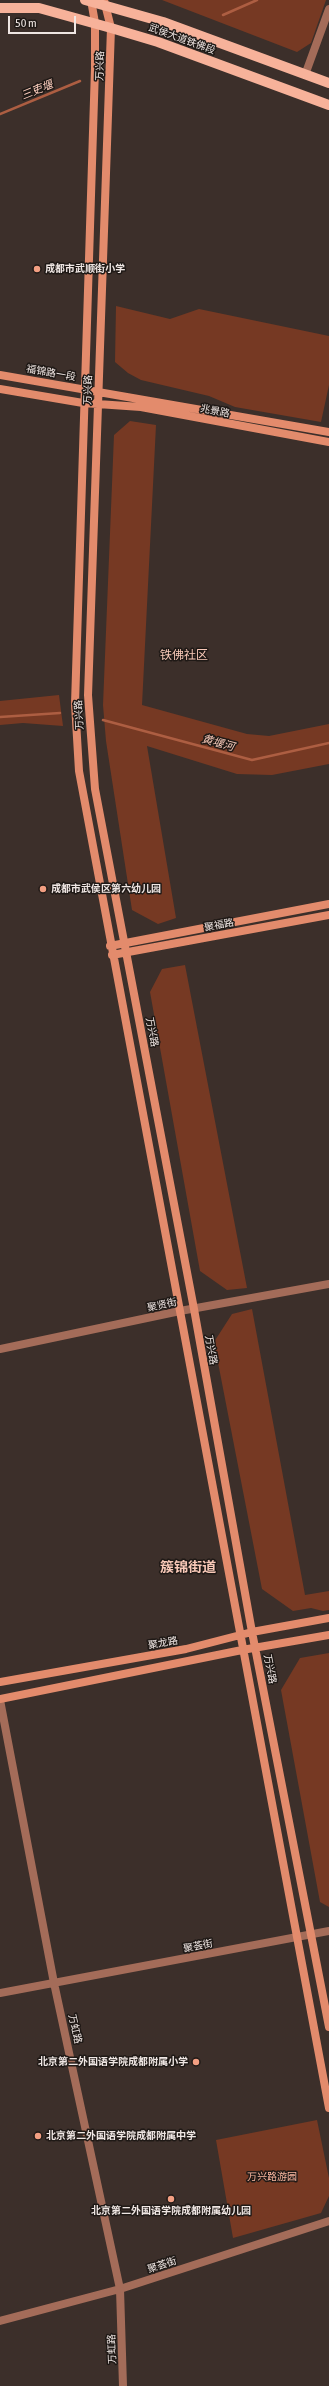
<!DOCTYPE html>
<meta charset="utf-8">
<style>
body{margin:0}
#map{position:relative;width:329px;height:2386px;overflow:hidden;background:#3c2f2a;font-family:"Asap Condensed",sans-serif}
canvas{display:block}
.scale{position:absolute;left:8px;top:16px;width:68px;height:18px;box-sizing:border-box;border:2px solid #efe6e3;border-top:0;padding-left:5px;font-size:12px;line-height:14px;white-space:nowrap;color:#efe6e3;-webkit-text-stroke:3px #1f1916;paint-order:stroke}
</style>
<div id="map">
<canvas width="329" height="2386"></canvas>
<div class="scale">50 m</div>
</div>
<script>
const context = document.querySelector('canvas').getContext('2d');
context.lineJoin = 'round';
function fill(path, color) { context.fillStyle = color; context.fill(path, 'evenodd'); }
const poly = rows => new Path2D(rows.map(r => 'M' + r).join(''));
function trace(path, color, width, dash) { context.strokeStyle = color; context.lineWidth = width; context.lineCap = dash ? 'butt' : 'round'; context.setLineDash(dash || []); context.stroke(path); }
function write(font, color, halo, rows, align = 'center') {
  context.font = font + ' "Asap Condensed","Noto Sans SC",sans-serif'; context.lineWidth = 3; context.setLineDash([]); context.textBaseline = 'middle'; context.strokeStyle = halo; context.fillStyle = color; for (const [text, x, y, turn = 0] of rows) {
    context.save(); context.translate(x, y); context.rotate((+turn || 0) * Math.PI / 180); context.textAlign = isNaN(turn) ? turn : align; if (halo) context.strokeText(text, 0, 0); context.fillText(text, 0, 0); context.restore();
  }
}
fill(poly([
 [162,0,326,0,311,43,297,52],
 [116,306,170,319,199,309,329,336,329,385,321,422,235,407,209,396,141,380,128,373,115,362],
 [130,421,156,425,142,705,247,734,269,736,329,724,329,764,272,775,237,774,147,746,176,918,158,924,132,910,106,741,103,705,114,435],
 [59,695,63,726,23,723,0,725,0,701],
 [185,965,247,1288,227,1290,200,1271,150,992,162,969],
 [252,1309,305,1595,329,1591,329,1610,323,1611,311,1608,293,1611,262,1589,214,1342,232,1314],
 [329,1653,329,1907,320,1902,281,1690,300,1658],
 [317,2120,329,2178,329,2196,321,2213,233,2238,216,2140]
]), '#763923');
trace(poly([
 [223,15,257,0],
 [0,114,80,81],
 [0,717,60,713],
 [103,720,252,760,329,743]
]), '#ad5e42', 2.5);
trace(poly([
 [305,75,329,9],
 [0,1349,180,1311,329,1284],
 [0,1700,54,1983,120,2289,123,2386],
 [0,1993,329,1931],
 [0,2321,120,2289,329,2221]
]), '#a46c59', 8);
trace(poly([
 [91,0,95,23,95,68,75,704,79,771,329,2108],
 [104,0,111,28,88,695,95,789,194,1309,252,1632,329,2027],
 [0,375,329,432],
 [0,389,83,403,141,407,329,442],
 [110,946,329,904],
 [112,955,329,915],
 [0,1682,186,1649,252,1632,329,1618],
 [0,1699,242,1650,329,1635]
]), '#e38b6c', 8);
trace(poly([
 [85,0,163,22,329,83],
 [0,8,39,8,111,28,158,42,329,105]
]), '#f7b29a', 10);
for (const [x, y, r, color] of [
 [37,269,4,"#f39f82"],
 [43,889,4,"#f39f82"],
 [196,2062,4,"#f39f82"],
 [38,2136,4,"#f39f82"],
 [171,2199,4,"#f39f82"]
]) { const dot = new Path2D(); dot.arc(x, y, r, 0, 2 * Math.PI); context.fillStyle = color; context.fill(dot); trace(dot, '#1f1916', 1.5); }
write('10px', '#efe6e3', '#1f1916', [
 ["武侯大道铁佛段",182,39,20],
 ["万兴路",100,66,-88],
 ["福锦路一段",51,373,10],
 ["万兴路",88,390,-88],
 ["兆景路",215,411,11],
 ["万兴路",79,715,-93],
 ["聚福路",219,925,-11],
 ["万兴路",152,1032,79],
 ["聚贤街",162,1305,-12],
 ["万兴路",211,1350,80],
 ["聚龙路",163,1643,-10],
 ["万兴路",270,1669,79],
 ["聚荟街",198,1946,-11],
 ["万虹路",75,2029,77],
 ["聚荟街",162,2265,-18],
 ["万虹路",112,2349,-92]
]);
write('bold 10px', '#efe6e3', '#1f1916', [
 ["成都市武顺街小学",45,269],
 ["成都市武侯区第六幼儿园",51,889],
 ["北京第二外国语学院成都附属小学",188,2062,"right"],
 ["北京第二外国语学院成都附属中学",46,2136],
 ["北京第二外国语学院成都附属幼儿园",171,2211,"center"]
], 'left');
write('10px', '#fdb9a2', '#1f1916', [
 ["万兴路游园",272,2177]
]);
write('italic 11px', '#f9cbbb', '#1f1916', [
 ["三吏堰",37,90,-22],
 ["黄堰河",218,743,15]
]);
write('12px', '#f9c9b8', '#1f1916', [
 ["铁佛社区",184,655]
]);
write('bold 14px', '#f9c9b8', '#1f1916', [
 ["簇锦街道",188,1568]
]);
</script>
